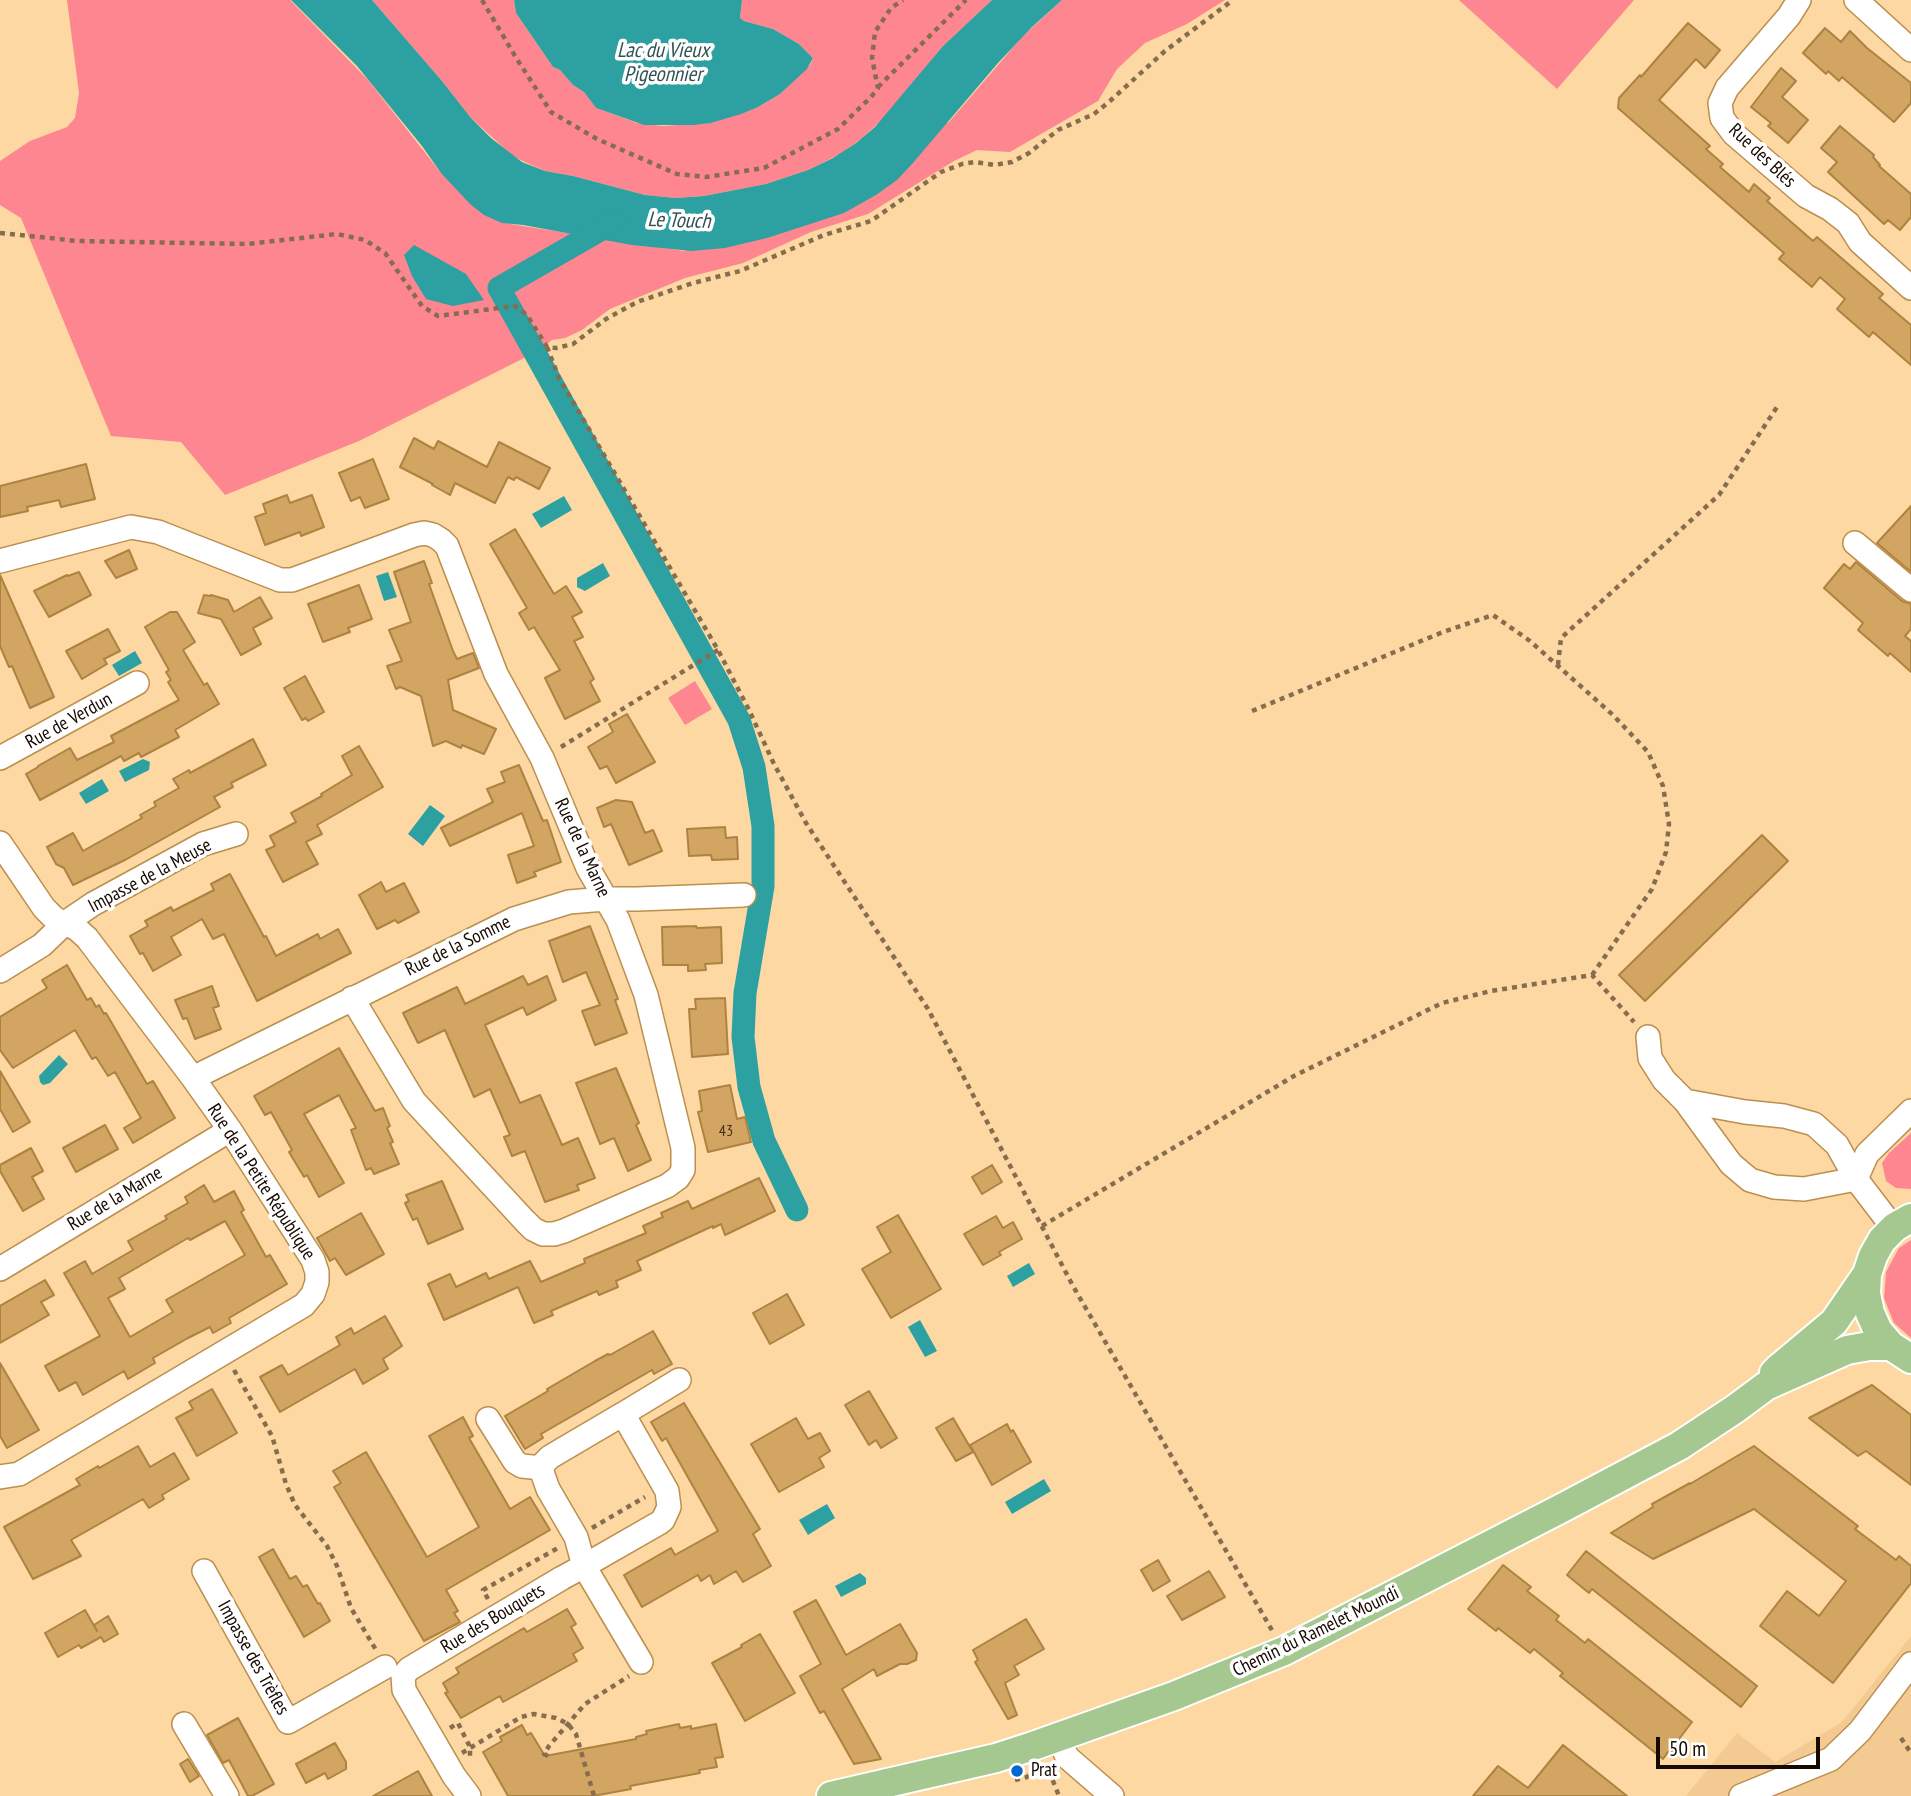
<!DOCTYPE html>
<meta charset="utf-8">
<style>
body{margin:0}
#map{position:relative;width:1911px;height:1796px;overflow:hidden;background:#fdd8a3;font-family:"PT Sans Narrow",sans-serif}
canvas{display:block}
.scale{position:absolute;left:1656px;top:1737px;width:164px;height:32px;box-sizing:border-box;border:4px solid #160900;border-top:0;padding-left:9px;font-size:21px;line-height:24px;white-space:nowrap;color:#160900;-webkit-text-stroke:5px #fff;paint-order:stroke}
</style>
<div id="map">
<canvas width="1911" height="1796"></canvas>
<div class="scale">50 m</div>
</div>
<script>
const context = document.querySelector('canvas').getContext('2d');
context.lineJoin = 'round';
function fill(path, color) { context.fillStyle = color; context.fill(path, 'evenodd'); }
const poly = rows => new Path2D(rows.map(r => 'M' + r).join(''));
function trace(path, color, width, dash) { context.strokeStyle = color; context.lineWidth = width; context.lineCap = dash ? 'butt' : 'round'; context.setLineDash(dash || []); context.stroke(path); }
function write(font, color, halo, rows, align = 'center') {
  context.font = font + ' "PT Sans Narrow",sans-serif'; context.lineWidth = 7; context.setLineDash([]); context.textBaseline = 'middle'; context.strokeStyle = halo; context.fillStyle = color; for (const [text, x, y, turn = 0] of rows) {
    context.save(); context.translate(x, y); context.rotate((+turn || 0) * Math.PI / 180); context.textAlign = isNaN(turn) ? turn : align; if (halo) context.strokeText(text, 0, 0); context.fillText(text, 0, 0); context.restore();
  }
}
fill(poly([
 [1911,1636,1911,1796,1686,1796,1737,1733,1775,1762,1842,1722]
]), '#f3cb92');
fill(poly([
 [67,0,290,0,368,80,441,173,510,224,684,251,949,122,1022,37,1062,0,1225,0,1187,24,1145,43,1117,69,1098,101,1010,152,977,150,954,161,868,214,811,232,743,263,685,278,610,309,582,330,565,338,552,340,538,351,359,441,225,495,181,442,111,436,21,218,0,205,0,161,30,141,67,127,75,118,79,93],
 [372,0,514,0,516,13,553,67,560,70,573,85,584,92,596,108,637,123,662,126,711,123,758,107,780,94,810,65,813,58,799,44,773,29,744,21,740,18,742,0,992,0,943,46,885,117,862,138,840,154,808,170,766,184,704,196,676,198,645,195,573,176,545,171,514,157,471,118,442,81],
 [1459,0,1634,0,1557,89],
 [695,681,712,709,685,725,668,698],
 [1911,1133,1911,1189,1896,1188,1886,1181,1882,1163,1889,1153],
 [1911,1240,1911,1338,1894,1323,1884,1298,1886,1272,1899,1248]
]), '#fd8690');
fill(poly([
 [291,0,372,0,442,81,471,118,491,138,522,162,545,171,573,176,645,195,676,198,704,196,766,184,808,170,833,158,856,143,875,127,943,46,992,0,1062,0,1032,27,998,63,912,164,897,180,876,195,844,213,767,238,725,248,691,251,632,245,523,225,502,223,484,215,470,204,441,173,422,146,357,66],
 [514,0,742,0,740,18,744,21,773,29,799,44,813,58,807,69,780,94,758,107,741,114,711,123,693,125,644,125,596,108,584,92,573,85,560,70,553,67,516,13],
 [414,245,466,274,484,300,453,306,426,299,412,276,404,255],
 [564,496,572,510,541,528,532,514],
 [603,563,610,576,585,591,577,587,577,578],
 [388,572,397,597,384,601,376,576],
 [135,651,142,663,119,676,112,665],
 [143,759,150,762,149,770,125,782,119,771],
 [102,779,109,791,86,804,79,793],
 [430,805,445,816,423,846,408,834],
 [59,1055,68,1064,50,1083,43,1085,40,1082,39,1076],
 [1029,1263,1035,1274,1013,1287,1007,1276],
 [920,1320,937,1351,925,1357,908,1327],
 [1044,1479,1051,1491,1012,1514,1005,1502],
 [827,1504,835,1518,808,1535,799,1520],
 [860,1573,866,1578,866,1584,841,1597,835,1586]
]), '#2da0a1');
trace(poly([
 [614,222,499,288,739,720,754,767,763,826,763,886,745,993,743,1037,749,1087,764,1141,797,1210]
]), '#2da0a1', 23);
const building = poly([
 [1688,23,1720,50,1705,68,1696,59,1659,100,1710,146,1706,149,1723,164,1720,167,1749,192,1754,184,1770,198,1767,201,1782,214,1813,241,1817,237,1883,294,1879,298,1911,325,1911,365,1873,332,1869,337,1837,309,1845,299,1820,277,1812,287,1779,259,1784,253,1618,108,1619,98,1640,75,1641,77,1688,23],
 [1825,28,1841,42,1850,31,1867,48,1911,83,1911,103,1894,122,1842,77,1839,81,1828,71,1826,74,1803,53,1825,28],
 [1781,68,1796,81,1782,97,1808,120,1788,143,1768,126,1771,123,1751,107,1781,68],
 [1840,126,1874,155,1873,157,1880,165,1879,166,1911,194,1911,217,1900,230,1888,220,1884,224,1828,172,1837,162,1821,148,1840,126],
 [414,438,434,449,438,441,487,467,499,442,550,468,539,489,516,477,514,480,508,477,495,503,455,483,450,495,432,485,433,484,400,467,414,438],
 [373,459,389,499,365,508,360,497,351,501,339,473,373,459],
 [86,464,95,499,61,507,59,500,27,507,28,511,0,517,0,486,86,464],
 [287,495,290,503,312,495,324,527,301,536,300,532,265,545,255,517,266,513,263,504,287,495],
 [1911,506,1911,572,1877,543,1911,506],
 [515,529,554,594,566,586,582,612,572,617,583,637,574,641,594,679,590,682,600,701,565,719,545,678,560,670,534,627,529,630,519,613,527,608,490,544,515,529],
 [129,550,137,569,116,578,105,561,129,550],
 [424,561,432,583,429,584,453,651,457,659,473,653,479,668,448,680,453,710,496,729,484,754,462,745,461,748,446,741,433,746,421,696,400,687,396,689,387,666,402,661,389,630,411,622,394,572,424,561],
 [1856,562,1902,601,1911,604,1911,629,1905,636,1911,641,1911,672,1890,653,1888,656,1858,630,1863,623,1824,588,1844,564,1850,569,1856,562],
 [79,572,91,595,49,617,34,591,67,575,68,576,79,572],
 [0,575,54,697,30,708,12,666,9,667,0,646,0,575],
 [359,585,372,619,348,628,350,632,323,642,308,604,359,585],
 [204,595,210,596,211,595,228,600,234,612,260,597,272,618,253,628,261,644,241,655,221,619,198,613,204,595],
 [170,612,177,612,195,642,183,650,204,685,207,683,219,704,175,730,179,737,141,757,139,753,124,761,121,756,40,800,26,774,38,767,38,766,70,748,77,760,114,742,111,736,179,700,168,682,171,680,166,672,169,670,145,627,170,612],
 [108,629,120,651,104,659,107,664,82,679,66,651,108,629],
 [305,676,324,712,308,721,306,718,302,720,284,688,305,676],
 [627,714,655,762,616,783,607,766,600,769,588,747,613,732,609,724,627,714],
 [253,739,266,765,231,783,233,787,214,797,220,807,125,860,73,885,64,868,56,864,47,847,73,833,83,851,142,818,140,815,156,806,154,802,179,788,173,779,189,770,190,773,253,739],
 [359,746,383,787,317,825,322,834,306,842,318,864,283,882,266,850,275,846,270,836,296,822,291,813,322,796,321,794,352,775,342,756,359,746],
 [519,765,543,821,547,820,561,862,534,872,536,876,517,883,508,855,534,846,522,813,450,846,441,828,493,802,487,789,505,782,501,772,519,765],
 [616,800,632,802,645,833,653,830,662,851,629,865,611,824,604,827,597,808,616,800],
 [725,827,726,838,737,837,738,859,712,860,711,855,689,856,687,829,725,827],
 [1762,835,1788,861,1645,1001,1619,975,1762,835],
 [230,874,264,937,266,936,276,956,318,934,320,939,338,929,351,953,257,1001,224,934,213,939,202,919,171,937,181,955,153,971,143,953,140,954,130,936,148,926,145,921,171,907,173,911,214,890,211,884,230,874],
 [381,882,386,892,404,883,419,912,398,923,395,920,377,929,359,895,381,882],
 [590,926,618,999,615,1000,627,1033,595,1045,582,1011,600,1005,586,972,563,982,549,941,590,926],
 [696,926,697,928,721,927,722,963,705,964,706,970,688,971,688,965,663,965,662,927,696,926],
 [67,965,87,1000,91,998,96,1007,99,1005,104,1014,106,1013,147,1084,153,1081,175,1118,133,1143,124,1128,141,1118,115,1072,108,1076,96,1057,92,1059,75,1030,13,1068,0,1050,0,1017,47,988,42,980,67,965],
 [523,976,528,985,547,976,556,1000,527,1015,523,1007,485,1025,520,1103,540,1095,562,1145,578,1138,595,1178,577,1185,579,1190,545,1202,525,1151,512,1156,504,1137,510,1135,490,1089,474,1097,445,1030,418,1043,403,1013,457,987,465,1004,523,976],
 [212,986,219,1006,213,1008,221,1029,195,1039,187,1018,183,1019,175,1000,212,986],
 [725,998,728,1054,692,1057,689,1009,696,1009,695,999,725,998],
 [339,1048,375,1111,383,1108,390,1126,387,1128,393,1142,390,1143,399,1164,374,1174,371,1168,366,1170,351,1130,356,1128,339,1095,304,1114,344,1183,319,1197,307,1175,304,1177,289,1152,292,1150,271,1112,265,1115,254,1096,339,1048],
 [616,1068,639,1123,636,1125,651,1160,628,1171,614,1138,600,1144,576,1083,616,1068],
 [0,1071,30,1122,13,1132,0,1109,0,1071],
 [730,1085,737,1119,745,1117,751,1142,708,1152,698,1112,702,1111,699,1091,730,1085],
 [105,1125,118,1149,76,1172,63,1148,105,1125],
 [31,1148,43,1171,32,1177,44,1199,23,1211,0,1171,0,1165,31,1148],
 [992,1165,1002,1182,982,1194,972,1177,992,1165],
 [759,1178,775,1211,725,1235,721,1224,713,1228,713,1226,637,1261,641,1270,616,1281,618,1287,599,1295,597,1291,551,1311,553,1315,534,1323,518,1287,444,1320,428,1284,450,1274,456,1287,486,1273,489,1279,530,1261,541,1282,585,1263,584,1259,646,1233,643,1226,663,1217,661,1213,688,1201,692,1209,759,1178],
 [442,1181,463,1229,428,1244,417,1218,413,1220,405,1203,409,1201,406,1195,442,1181],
 [204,1185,214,1202,234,1191,244,1210,241,1212,266,1257,270,1255,287,1284,229,1318,231,1323,213,1333,210,1327,188,1338,153,1358,155,1363,128,1379,124,1371,83,1395,76,1382,59,1391,45,1366,100,1336,64,1273,85,1261,92,1274,133,1250,128,1241,167,1219,165,1216,188,1203,185,1197,204,1185],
 [225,1221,245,1255,166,1300,173,1312,130,1337,108,1298,125,1289,119,1278,188,1238,190,1240,225,1221],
 [361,1213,384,1254,346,1275,335,1258,330,1261,317,1238,361,1213],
 [898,1215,941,1289,891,1318,862,1269,891,1252,877,1227,898,1215],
 [996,1216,1003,1228,1013,1222,1022,1239,999,1252,1001,1255,983,1265,964,1234,996,1216],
 [45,1280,54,1295,41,1302,49,1315,0,1343,0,1306,45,1280],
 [787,1294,804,1325,770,1344,753,1313,787,1294],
 [385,1316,402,1346,383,1359,388,1369,363,1384,355,1369,280,1412,260,1377,282,1365,288,1375,340,1345,336,1337,351,1328,354,1334,385,1316],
 [653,1331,672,1364,654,1374,652,1370,605,1397,541,1434,543,1438,525,1449,505,1416,548,1391,547,1389,595,1361,608,1354,610,1355,653,1331],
 [0,1363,39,1430,7,1448,0,1436,0,1363],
 [1872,1385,1911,1415,1911,1485,1866,1451,1858,1456,1809,1418,1872,1385],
 [212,1389,237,1433,197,1456,176,1418,193,1409,189,1402,212,1389],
 [869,1391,897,1438,881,1448,876,1440,869,1445,845,1405,869,1391],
 [684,1403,760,1529,753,1534,771,1566,743,1582,736,1571,714,1584,710,1575,701,1581,698,1575,642,1607,624,1575,671,1548,675,1555,718,1531,666,1438,662,1441,651,1422,684,1403],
 [463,1417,473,1436,469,1438,510,1509,530,1497,550,1530,446,1590,458,1611,454,1613,460,1622,424,1641,334,1487,341,1483,333,1471,366,1452,427,1557,479,1527,429,1436,463,1417],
 [796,1418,808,1439,820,1433,830,1451,819,1458,824,1467,779,1492,751,1444,796,1418],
 [953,1418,973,1452,956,1461,936,1428,953,1418],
 [1007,1424,1011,1432,1013,1430,1031,1462,992,1485,970,1445,1007,1424],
 [138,1446,150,1467,174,1453,189,1479,162,1495,164,1499,149,1508,143,1499,71,1540,81,1556,33,1579,4,1527,80,1485,76,1479,98,1466,99,1468,138,1446],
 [1754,1446,1858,1526,1855,1529,1896,1560,1899,1556,1911,1566,1911,1583,1833,1683,1760,1626,1787,1591,1819,1616,1846,1581,1754,1509,1653,1559,1611,1533,1653,1507,1652,1504,1690,1483,1690,1484,1754,1446],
 [273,1549,290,1579,296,1576,303,1587,307,1585,318,1604,320,1603,330,1621,304,1637,259,1557,273,1549],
 [1586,1551,1757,1686,1741,1707,1592,1589,1589,1593,1567,1575,1586,1551],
 [1158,1560,1170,1581,1153,1591,1141,1570,1158,1560],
 [1503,1565,1531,1587,1527,1591,1559,1616,1556,1620,1585,1643,1588,1639,1692,1722,1679,1739,1681,1741,1671,1753,1668,1752,1663,1759,1560,1676,1563,1673,1534,1649,1530,1653,1498,1628,1496,1631,1468,1609,1503,1565],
 [1209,1571,1225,1597,1182,1620,1167,1596,1209,1571],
 [816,1600,846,1655,900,1624,917,1653,916,1660,907,1664,900,1664,877,1676,874,1669,842,1689,881,1759,854,1764,824,1711,820,1713,800,1676,821,1664,794,1612,816,1600],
 [567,1609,576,1624,571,1627,583,1648,573,1654,577,1661,503,1702,500,1696,461,1718,445,1693,448,1692,443,1683,459,1673,456,1668,524,1628,527,1632,567,1609],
 [85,1610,97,1631,94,1625,108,1616,118,1634,104,1642,101,1637,81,1648,79,1645,58,1657,45,1633,85,1610],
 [1026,1619,1044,1649,1014,1666,1019,1675,1005,1683,1017,1715,1008,1719,975,1662,978,1660,973,1650,1026,1619],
 [760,1634,795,1693,745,1721,712,1663,742,1647,741,1645,760,1634],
 [238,1718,274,1784,252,1796,248,1796,229,1760,223,1763,207,1735,238,1718],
 [679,1724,680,1728,691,1726,691,1729,716,1724,723,1757,715,1758,717,1767,699,1770,700,1773,630,1786,631,1789,593,1796,508,1796,483,1752,502,1741,500,1737,522,1725,527,1735,531,1733,545,1756,636,1739,636,1737,647,1734,646,1731,679,1724],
 [335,1743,346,1762,346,1769,328,1779,325,1773,306,1783,296,1764,335,1743],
 [1563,1745,1627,1796,1473,1796,1498,1766,1528,1788,1563,1745],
 [188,1759,199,1776,190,1782,180,1764,188,1759],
 [418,1771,432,1796,373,1796,418,1771]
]);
fill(building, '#d2a563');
trace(building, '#ae8240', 2);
const minor = poly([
 [1799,0,1789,16,1727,88,1720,103,1722,118,1734,134,1806,196,1830,209,1848,223,1860,242,1911,288],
 [1856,0,1911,50],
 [1855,543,1911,590],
 [0,561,131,527,158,532,280,580,292,580,414,535,424,533,433,535,441,540,447,546,496,674,542,758,588,868,618,920,646,995,683,1148,683,1170,678,1178,667,1186,564,1231,554,1234,543,1234,533,1229,525,1221,414,1101,352,998],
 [0,758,137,683],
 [0,843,44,908,55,919,65,923,93,904,203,844,236,834],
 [0,971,42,945,65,923,77,929,87,938,193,1078,230,1130,313,1260,317,1272,317,1282,313,1294,304,1305,19,1474,0,1477],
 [1648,1037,1650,1058,1664,1080,1685,1101,1745,1112,1784,1116,1814,1124,1837,1145,1856,1179,1804,1189,1774,1187,1750,1180,1731,1164,1685,1101],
 [193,1078,514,919,569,902,605,899,637,899,744,895],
 [1895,1227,1885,1217,1856,1179,1867,1154,1911,1111],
 [0,1269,230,1130],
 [623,1414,679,1380],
 [488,1419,515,1462,522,1466,542,1468],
 [204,1571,288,1722,385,1667],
 [184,1724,227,1796],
 [1059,1738,1067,1757,1112,1796],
 [469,1796,454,1776,404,1690,403,1676,409,1669,562,1578,584,1566,659,1523,663,1520,669,1507,667,1491,623,1414,550,1457,543,1464,542,1472,548,1489,576,1537,584,1566,641,1662],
 [1741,1796,1831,1759,1860,1731,1911,1664]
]);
const major = poly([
 [1911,1218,1895,1227,1882,1240,1873,1256,1867,1274,1866,1294,1870,1313,1878,1331,1891,1346,1911,1359],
 [1774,1373,1779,1368,1834,1322,1867,1274],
 [831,1796,996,1758,1033,1746,1174,1696,1284,1651,1562,1508,1679,1446,1735,1409,1766,1386,1847,1350,1869,1346,1891,1346]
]);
trace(minor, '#bb8f4d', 26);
trace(major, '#fff', 32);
trace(poly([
 [482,0,515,56,551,112,597,139,677,174,706,177,764,168,838,129,871,97,878,88,872,58,875,32,891,8,903,0],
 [878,87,966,0],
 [0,233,78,241,247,244,337,234,365,240,385,253,422,306,438,316,515,306,527,315,547,347,556,348,573,344,606,319,637,302,693,283,740,271,824,235,871,221,941,172,962,164,975,162,994,165,1012,162,1029,153,1058,130,1094,114,1110,101,1165,51,1233,0],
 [547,347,559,378,718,650,749,710,774,764,806,823,928,1009,1073,1286,1273,1632],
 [1558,665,1561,638,1719,495,1779,404],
 [1252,711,1443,632,1493,615,1530,641,1613,715,1648,752,1663,786,1669,824,1666,852,1652,889,1592,975],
 [561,747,718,650],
 [1042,1226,1294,1076,1442,1003,1491,991,1592,975,1634,1022],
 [234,1370,272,1436,286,1484,295,1505,327,1546,337,1566,351,1608,376,1650],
 [592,1528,645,1497],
 [488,1599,483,1590,558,1548],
 [450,1728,458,1723,470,1747,470,1758],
 [1901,1738,1911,1753],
 [462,1753,521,1717,534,1714,556,1718,568,1724,576,1734,594,1796],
 [548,1756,544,1754,549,1746,585,1704,629,1676],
 [1049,1771,1059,1796],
 [1015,1780,1027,1777,1032,1772]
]), '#866d4f', 4.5, [5, 5]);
trace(minor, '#fff', 23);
trace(major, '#a4c890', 28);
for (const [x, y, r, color] of [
 [1017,1771,7,"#0068d0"]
]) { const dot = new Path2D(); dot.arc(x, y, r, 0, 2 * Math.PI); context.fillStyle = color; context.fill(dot); trace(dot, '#fff', 2.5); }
write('16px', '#453019', null, [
 ["43",726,1131]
]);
write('19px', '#160900', '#fff', [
 ["Rue des Blés",1762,156,43],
 ["Rue de Verdun",69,721,-29],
 ["Rue de la Marne",582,848,65],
 ["Impasse de la Meuse",150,876,-28],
 ["Rue de la Somme",458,946,-26],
 ["Rue de la Petite République",261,1182,57],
 ["Rue de la Marne",115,1199,-31],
 ["Rue des Bouquets",493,1619,-31],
 ["Chemin du Ramelet Moundi",1316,1632,-26],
 ["Impasse des Trèfles",253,1658,61]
]);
write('19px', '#160900', '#fff', [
 ["Prat",1031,1771]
], 'left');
write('italic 21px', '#315252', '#fff', [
 ["Lac du Vieux",663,51],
 ["Pigeonnier",663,75],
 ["Le Touch",679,221,2]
]);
</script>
